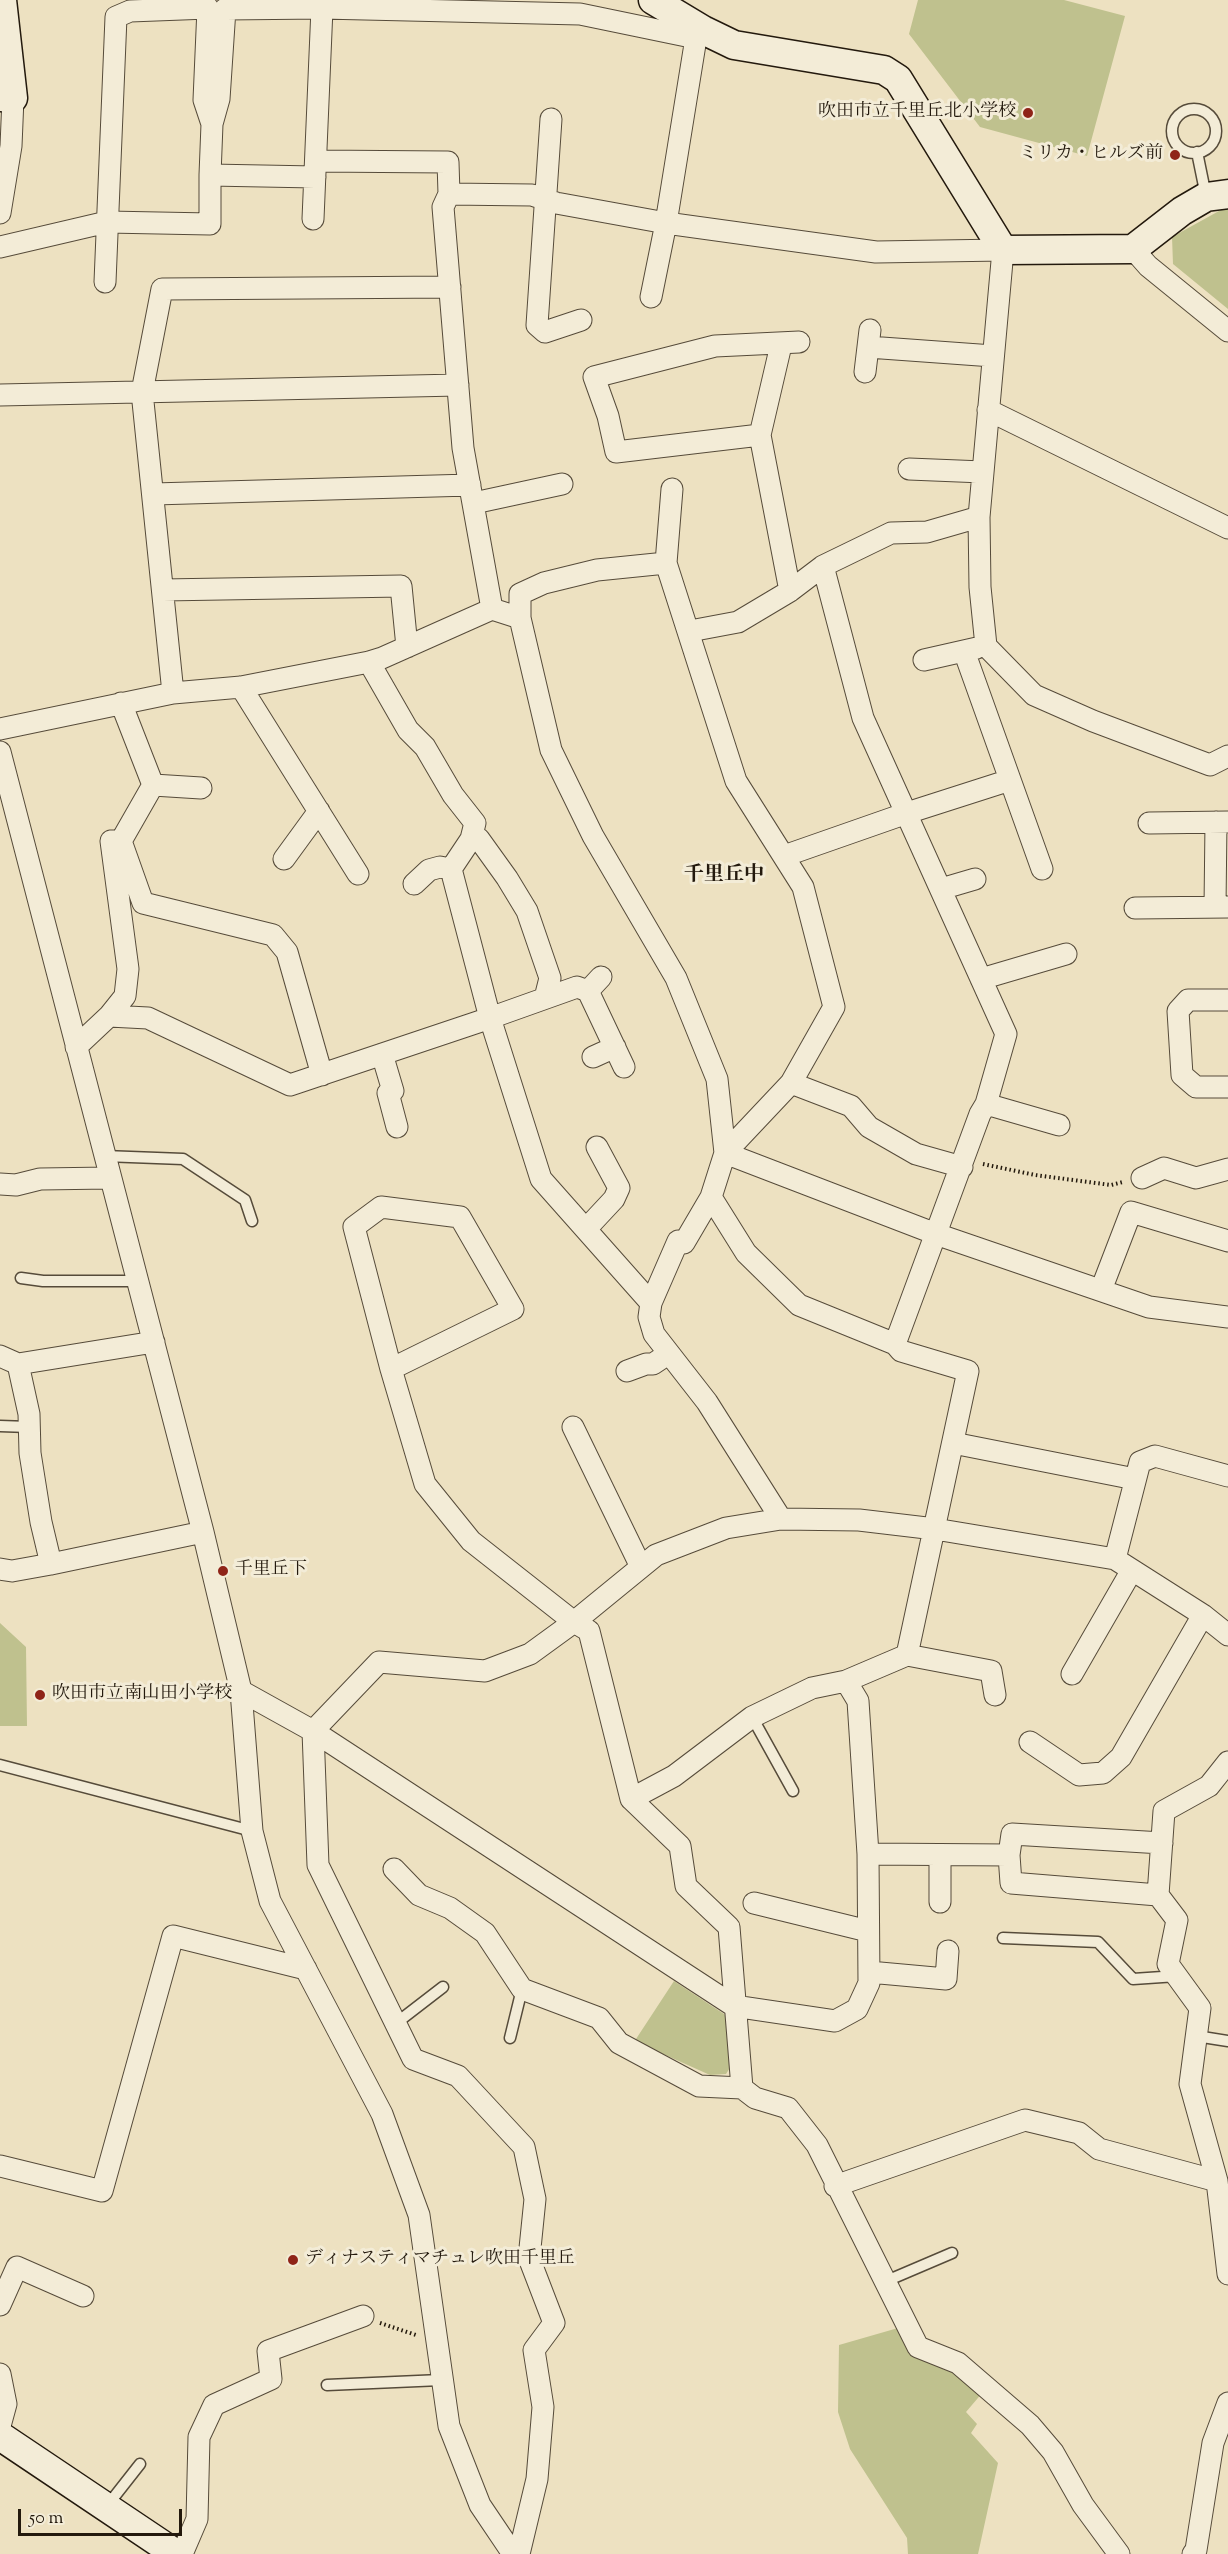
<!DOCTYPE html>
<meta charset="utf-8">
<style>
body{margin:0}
#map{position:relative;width:1228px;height:2554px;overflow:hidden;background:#ede1c1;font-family:"Sorts Mill Goudy",serif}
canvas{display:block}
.scale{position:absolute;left:18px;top:2509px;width:164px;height:27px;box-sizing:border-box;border:3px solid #23190d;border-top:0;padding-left:8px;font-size:18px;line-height:21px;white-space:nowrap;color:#23190d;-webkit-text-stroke:4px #f3ecd7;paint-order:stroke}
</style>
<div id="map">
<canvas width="1228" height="2554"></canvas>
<div class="scale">50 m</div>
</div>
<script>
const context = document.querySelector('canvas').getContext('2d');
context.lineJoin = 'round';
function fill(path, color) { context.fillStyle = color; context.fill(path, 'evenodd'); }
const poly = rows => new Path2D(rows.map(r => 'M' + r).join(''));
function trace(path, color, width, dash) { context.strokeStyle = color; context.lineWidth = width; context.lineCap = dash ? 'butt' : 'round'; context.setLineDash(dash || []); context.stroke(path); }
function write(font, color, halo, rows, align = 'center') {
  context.font = font + ' "Sorts Mill Goudy","Noto Serif JP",serif'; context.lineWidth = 6; context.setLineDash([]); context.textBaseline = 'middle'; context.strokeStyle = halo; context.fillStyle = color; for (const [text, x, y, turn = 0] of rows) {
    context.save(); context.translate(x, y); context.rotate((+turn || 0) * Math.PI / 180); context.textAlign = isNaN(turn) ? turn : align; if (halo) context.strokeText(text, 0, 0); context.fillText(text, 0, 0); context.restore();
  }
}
fill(poly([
 [918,0,1064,0,1125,16,1087,156,980,127,909,34],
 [1228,206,1228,309,1173,264,1172,237],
 [0,1623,26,1647,27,1726,0,1726],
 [674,1981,727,2016,733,2063,726,2074,710,2075,643,2045,636,2039],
 [898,2328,983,2392,966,2412,977,2424,971,2433,998,2463,978,2554,908,2554,907,2538,850,2449,838,2412,839,2345]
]), '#bfc18e');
const lane = poly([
 '1172 131a22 22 0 1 1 44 0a22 22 0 1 1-44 0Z',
 [1197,152,1206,196],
 [104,1156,183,1159,245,1200,252,1221],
 [21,1278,43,1281,137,1281],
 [0,1426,29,1427],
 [752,1717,793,1791],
 [0,1765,252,1831],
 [1003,1938,1098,1942,1133,1979,1177,1976],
 [395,2024,443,1987],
 [1196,2036,1228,2041],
 [510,2038,522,1989],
 [884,2282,952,2253],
 [327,2385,441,2380],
 [107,2506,140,2464]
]);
const street = poly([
 [551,119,537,325,545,332,581,320],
 [212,124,219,99,225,9,322,8,580,14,696,38,703,30],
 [316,161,448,162,449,194,443,207,463,448,492,609],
 [449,194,532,195,556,203,666,223,876,252,1003,250,979,517,980,587,986,646,1034,695,1093,721,1210,765,1228,756],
 [0,213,11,146,13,98],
 [313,219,322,8],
 [0,247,107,222,210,224,210,175,315,177],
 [1133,249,1148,266,1228,331],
 [105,282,116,17,130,11,208,8,204,100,212,124,210,175],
 [651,297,666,223,696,38],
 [781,345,760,435,790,591],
 [868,347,993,356],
 [865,372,870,330],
 [0,395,458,385],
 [988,410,1228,528],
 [760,435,616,452,608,416,594,377,715,346,799,342],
 [909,469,983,472],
 [154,494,470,485],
 [474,503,562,484],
 [666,563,672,489],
 [823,566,863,718,1006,1034,986,1104,980,1114,895,1344],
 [163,590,401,586,407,647],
 [520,618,520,594,544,583,597,570,666,563,736,781,803,887,834,1007,791,1083,725,1153,936,1234,1149,1307,1228,1317],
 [690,631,738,622,790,591,823,566,891,533,927,532,979,517],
 [964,651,1042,869],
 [924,660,977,648],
 [369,662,408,730,425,747,453,795,475,823,471,839,479,839,507,878,527,911,550,978,545,998],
 [241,687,358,874],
 [173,693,142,392,162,289,450,287],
 [121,703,153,785,121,841,143,903,273,935,287,952,322,1075],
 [0,729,173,693,241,687,369,662,382,658,492,609,520,618,551,750,593,836,676,978,717,1079,725,1153,711,1197,684,1243,678,1241,651,1303],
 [0,752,203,1532,241,1691,252,1831,270,1901,382,2114,419,2215,449,2426,480,2505,513,2554],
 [153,785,201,788],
 [1149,823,1228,822],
 [471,839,451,869,490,1018,577,987,588,991,624,1067],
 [784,856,907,813,1010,780],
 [284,859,319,811],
 [414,884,429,870,440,867,451,869],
 [941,889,975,879],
 [1215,907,1216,822],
 [1135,908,1228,907],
 [981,979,1066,954],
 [588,991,601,977],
 [1228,1000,1188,1000,1178,1011,1182,1075,1196,1087,1228,1087],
 [109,1016,125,996,128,969,111,841,114,841],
 [76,1047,109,1016,148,1018,290,1085,490,1018,541,1179,651,1303,649,1317,654,1334,707,1402,781,1519],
 [382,1054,393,1091,388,1093,397,1127],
 [593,1057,615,1047],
 [791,1083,851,1106,869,1127,916,1154,962,1167],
 [986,1104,1059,1125],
 [1142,1178,1164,1168,1196,1178,1228,1169],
 [0,1184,16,1185,40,1179,109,1178],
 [711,1197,746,1253,799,1305,895,1344,901,1351,968,1371,907,1655],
 [586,1229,614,1199,619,1188,597,1147],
 [1101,1290,1131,1212,1228,1241],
 [0,1356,18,1364,154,1342],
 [18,1364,29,1414,30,1453,41,1522,51,1564],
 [391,1369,513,1309,460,1217,381,1207,354,1227,391,1369,425,1484,471,1541,574,1622,589,1631,631,1799,680,1846,686,1886,729,1927,742,2088],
 [627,1371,646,1364,653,1364,668,1354],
 [573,1427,641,1567],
 [953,1443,1135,1479],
 [1115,1559,1140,1462,1155,1456,1228,1476],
 [0,1569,12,1571,51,1564,203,1532],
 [1072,1674,1132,1570],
 [241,1691,313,1731,734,2006,835,2021,857,2009,869,1983,868,1854,858,1701,846,1681],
 [1030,1742,1079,1775,1103,1773,1121,1757,1203,1615],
 [1228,1762,1209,1786,1164,1811,1158,1895,1177,1920,1168,1964,1200,2008,1190,2084,1217,2181,1228,2274],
 [631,1799,674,1776,752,1717,812,1688,846,1681,907,1655,991,1671,995,1695],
 [868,1854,1009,1855],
 [940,1855,940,1902],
 [394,1869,419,1895,450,1908,485,1933,522,1989,599,2018,619,2043,699,2086,742,2088,755,2098,788,2108,817,2145,918,2347,958,2363,1030,2425,1053,2452,1083,2505,1119,2554],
 [1158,1895,1011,1883,1009,1855,1012,1834,1162,1843],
 [754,1903,868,1931],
 [869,1972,946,1979,948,1951],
 [0,2166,102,2191,173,1936,306,1969],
 [835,2186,1025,2120,1079,2133,1099,2149,1217,2181],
 [0,2305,17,2267,83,2296],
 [0,2374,6,2404,0,2426],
 [182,2554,197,2519,199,2437,214,2405,271,2379,268,2351,363,2316],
 [519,2554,537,2479,543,2407,534,2350,554,2323,529,2258,535,2199,524,2147,458,2076,413,2059,318,1865,313,1731,379,1662,485,1671,530,1654,574,1622,656,1555,726,1528,781,1519,859,1520,935,1529,1115,1559,1203,1615,1228,1635],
 [1193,2554,1196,2550,1213,2443,1228,2403]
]);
const secondary = poly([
 [653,0,703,30,734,45,884,70,898,79,1003,250,1133,249,1182,211,1206,197,1228,194],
 [0,97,13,98,2,0],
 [0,2436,176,2554]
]);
trace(lane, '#564b3a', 13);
trace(street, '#564b3a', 23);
trace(secondary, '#23190d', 31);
trace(poly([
 [983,1164,1035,1175,1111,1185,1123,1182],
 [380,2323,416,2335]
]), '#23190d', 4, [1.5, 3]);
trace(lane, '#f3ecd7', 10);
trace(street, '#f3ecd7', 21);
trace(secondary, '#f3ecd7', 28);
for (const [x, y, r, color] of [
 [1028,113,6,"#8f2418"],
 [1175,155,6,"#8f2418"],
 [223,1571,6,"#8f2418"],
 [40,1695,6,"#8f2418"],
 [293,2260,6,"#8f2418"]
]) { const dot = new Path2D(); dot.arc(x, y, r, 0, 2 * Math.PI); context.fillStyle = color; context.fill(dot); trace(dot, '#f3ecd7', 2); }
write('18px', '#23190d', '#f3ecd7', [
 ["吹田市立千里丘北小学校",1016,113,"right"],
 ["ミリカ・ヒルズ前",1163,155,"right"],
 ["千里丘下",235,1571],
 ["吹田市立南山田小学校",52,1695],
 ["ディナスティマチュレ吹田千里丘",305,2260]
], 'left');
write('bold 20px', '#23190d', '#f3ecd7', [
 ["千里丘中",724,877]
]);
</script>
